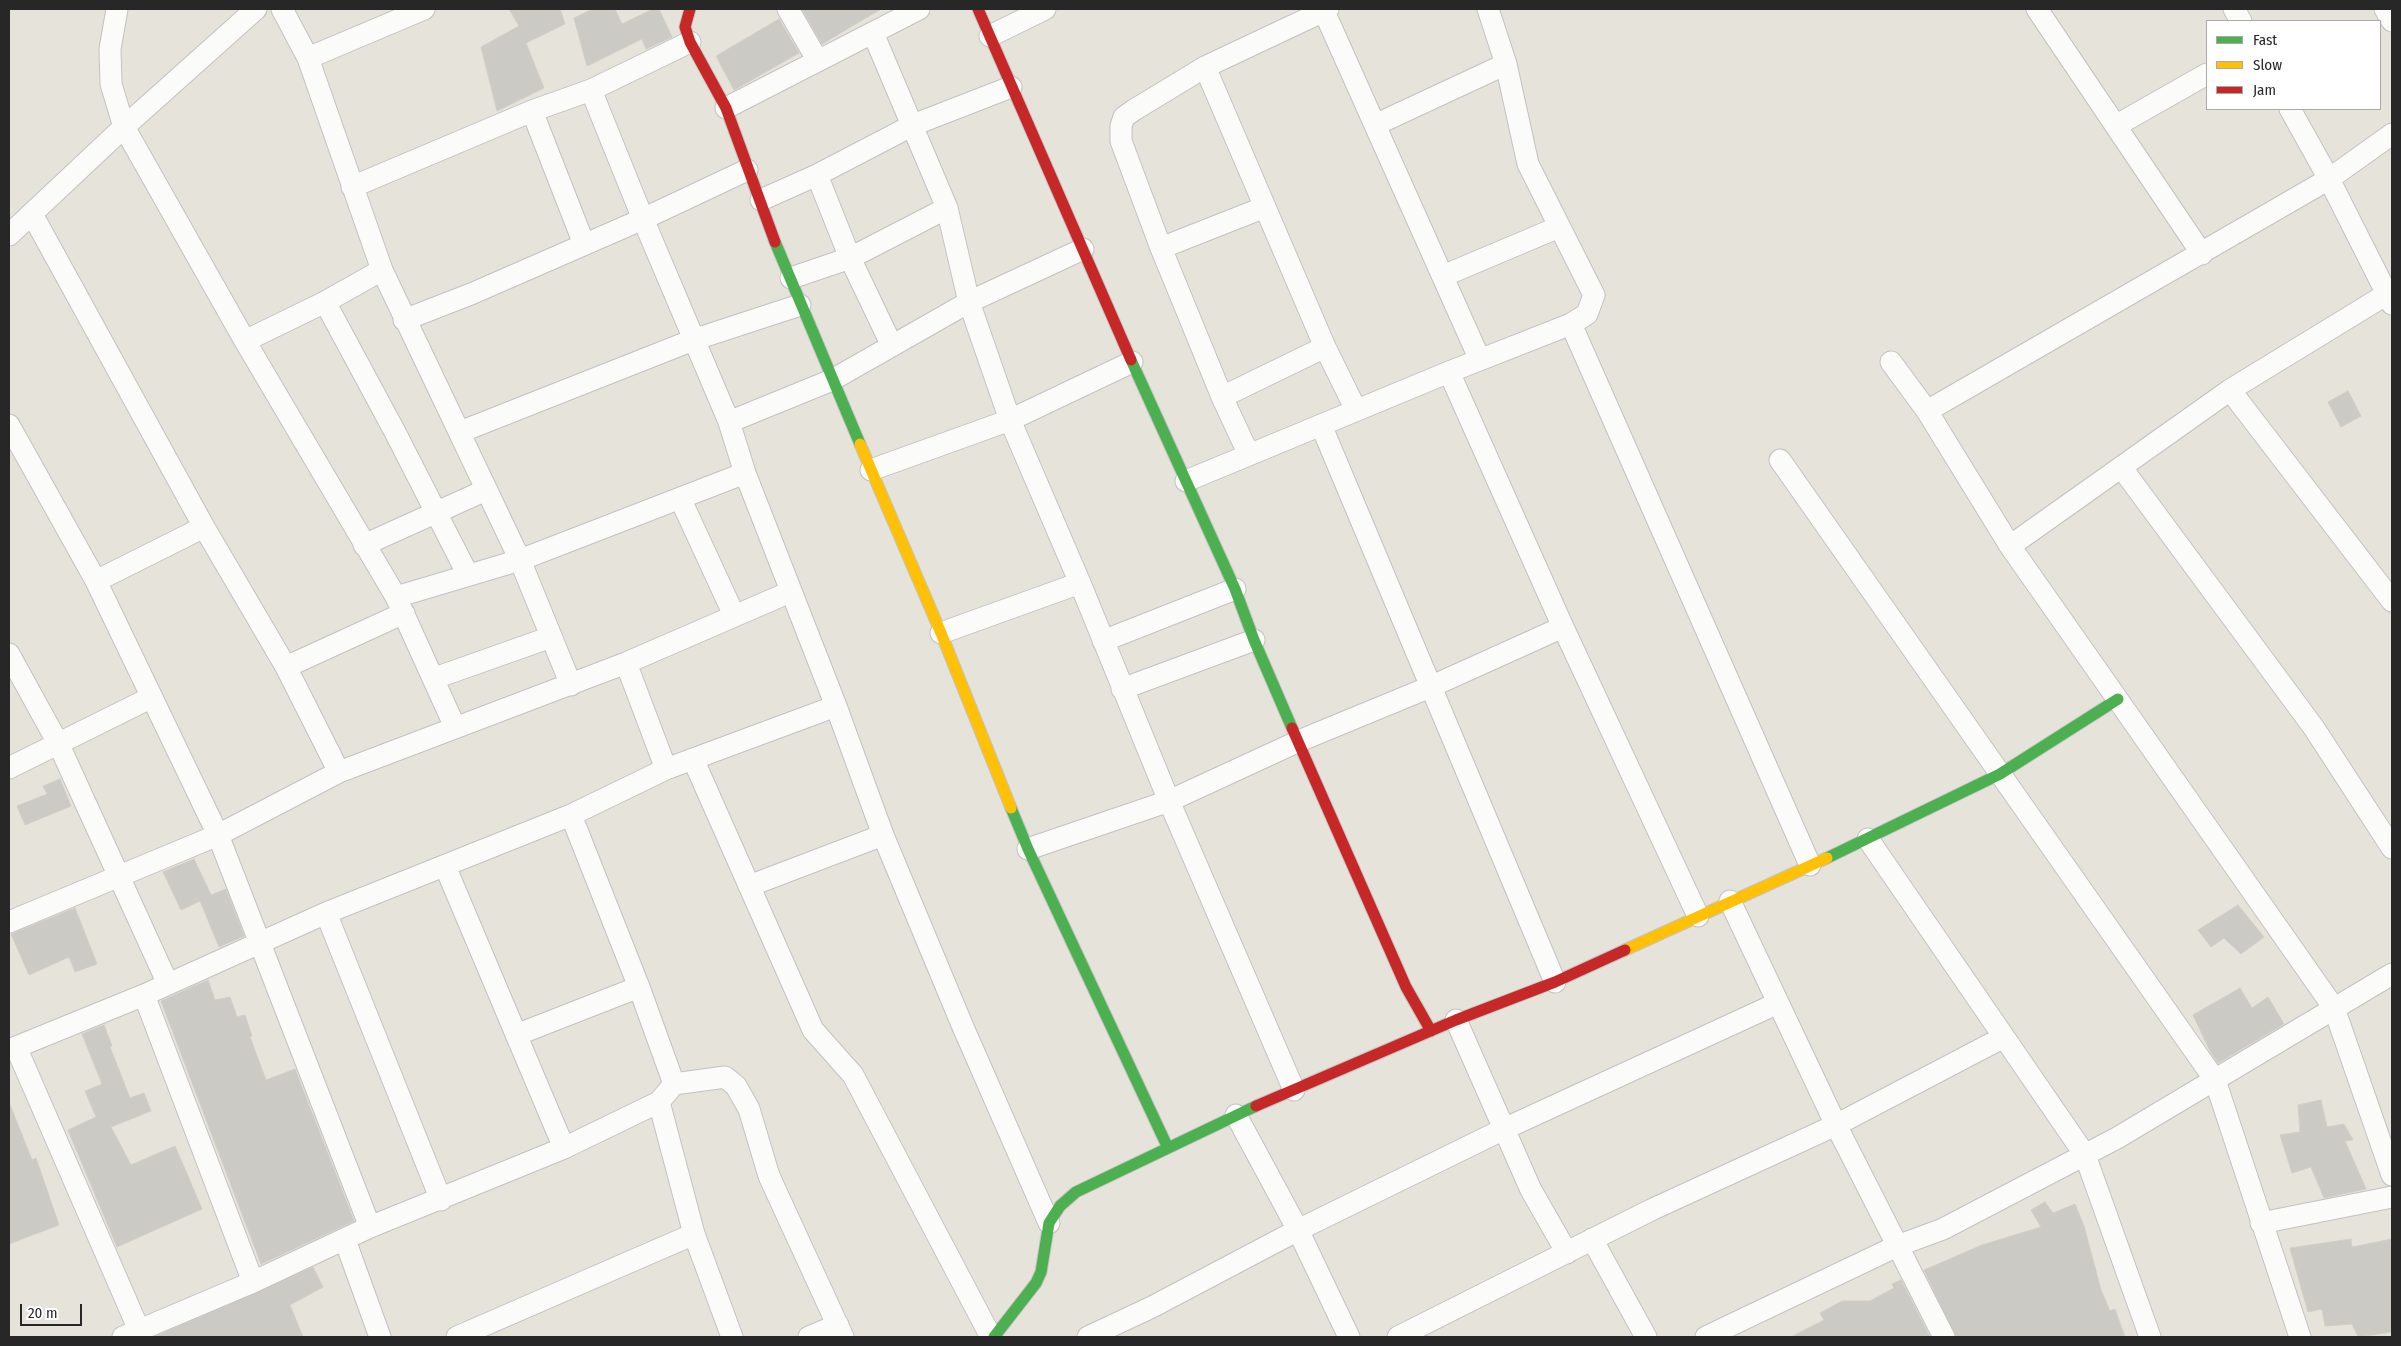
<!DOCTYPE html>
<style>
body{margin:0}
#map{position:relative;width:2401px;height:1346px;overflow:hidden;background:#e6e3db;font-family:"Fira Sans Condensed",sans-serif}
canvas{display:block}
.frame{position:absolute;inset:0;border:10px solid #272727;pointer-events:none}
.legend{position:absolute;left:2206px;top:20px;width:175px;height:90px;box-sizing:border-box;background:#fff;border:1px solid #a9a9a9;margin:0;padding:6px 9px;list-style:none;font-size:15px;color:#272727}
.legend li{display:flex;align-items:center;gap:10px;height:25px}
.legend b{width:25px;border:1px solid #a9a9a9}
.scale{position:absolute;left:20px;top:1304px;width:62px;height:22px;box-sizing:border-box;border:2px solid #272727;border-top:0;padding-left:6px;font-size:15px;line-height:18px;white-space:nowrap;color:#272727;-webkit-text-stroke:4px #fff;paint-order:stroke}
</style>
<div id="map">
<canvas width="2401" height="1346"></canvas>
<div class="frame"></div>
<ul class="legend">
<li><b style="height:6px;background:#4caf50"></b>Fast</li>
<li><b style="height:6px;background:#ffc107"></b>Slow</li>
<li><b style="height:6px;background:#c62828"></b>Jam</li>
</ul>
<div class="scale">20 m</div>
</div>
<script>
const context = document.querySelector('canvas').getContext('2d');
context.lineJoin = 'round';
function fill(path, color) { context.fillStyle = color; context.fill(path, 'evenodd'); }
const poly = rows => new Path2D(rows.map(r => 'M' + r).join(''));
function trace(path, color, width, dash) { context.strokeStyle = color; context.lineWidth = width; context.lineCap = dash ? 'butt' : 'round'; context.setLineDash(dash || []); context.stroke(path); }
const building = poly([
 [509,9,560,9,565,24,526,43,544,88,497,111,481,47,519,26,509,9],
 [593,9,615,9,622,24,653,9,659,9,672,37,646,49,642,39,587,66,574,18,593,9],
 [802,9,881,9,822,44,802,9],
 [779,19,799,53,734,90,716,56,779,19],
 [2348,391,2361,416,2341,427,2328,402,2348,391],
 [60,779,71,806,25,825,17,806,47,794,43,786,60,779],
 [194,859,211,895,226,889,244,936,219,947,200,901,181,910,163,872,194,859],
 [2238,905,2264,937,2241,954,2224,938,2211,947,2198,930,2238,905],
 [75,908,97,964,75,972,69,957,29,975,11,934,75,908],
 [208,980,215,1000,230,997,237,1017,245,1015,252,1036,250,1037,266,1080,295,1069,354,1221,261,1264,161,1001,208,980],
 [2240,988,2252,1008,2268,997,2284,1024,2218,1063,2210,1051,2193,1015,2240,988],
 [104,1025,112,1046,110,1047,130,1098,144,1093,151,1111,111,1127,131,1165,175,1146,202,1209,117,1247,68,1130,96,1117,85,1091,102,1084,82,1034,104,1025],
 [2321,1100,2327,1127,2344,1124,2353,1140,2345,1141,2366,1189,2324,1198,2311,1167,2292,1173,2280,1135,2300,1132,2298,1105,2321,1100],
 [9,1102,32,1160,36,1158,59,1225,9,1244,9,1102],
 [2045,1202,2053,1213,2075,1204,2084,1226,2101,1290,2110,1311,2115,1309,2125,1337,1956,1337,1924,1270,1982,1245,2041,1227,2031,1210,2045,1202],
 [2351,1239,2352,1247,2392,1239,2392,1332,2358,1337,2352,1324,2325,1326,2322,1309,2308,1312,2290,1248,2351,1239],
 [313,1267,323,1287,290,1305,303,1337,154,1337,313,1267],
 [1901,1280,1930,1337,1791,1337,1824,1320,1820,1313,1842,1301,1870,1301,1894,1288,1892,1284,1901,1280]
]);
fill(building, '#cccac4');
trace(building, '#d1cec7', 1);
const street = poly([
 [117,9,110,49,111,84,124,127,245,341,396,597,455,727],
 [282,9,308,58,382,270,520,560,571,685],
 [788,9,818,61],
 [1323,9,1480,360],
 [2037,9,2202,254],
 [2234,9,2241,21],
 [2385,9,2392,21],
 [873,33,947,208,969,302,1010,420,1080,583,1169,801,1294,1090],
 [990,36,1045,9],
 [308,58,424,9],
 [1205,67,1325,347,1356,410],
 [591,90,643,219,729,422,745,473,836,706,883,835,963,1027,1049,1223],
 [726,108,919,9],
 [2290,109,2329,179,2392,304],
 [532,111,584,244],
 [1375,125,1506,64],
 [2117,125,2207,74],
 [817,175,850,258,892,346],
 [352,187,532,111,591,90,690,42],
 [761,200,817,175,913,125,1011,87],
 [32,214,204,527,286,667,339,772],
 [9,235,124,127,256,9],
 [1161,248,1265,207],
 [1443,276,1559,227],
 [791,278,850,258,947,208],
 [325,302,395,432,468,575],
 [404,320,471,294,643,219,747,170],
 [1571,324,1810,865],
 [245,341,325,302,382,270],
 [1891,362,1927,411,2010,546,2334,1008,2392,1175],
 [1449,372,1563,627,1698,916],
 [2230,390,2392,601],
 [1222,397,1325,347],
 [1927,411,2329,179,2392,134],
 [729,422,832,380,969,302,1083,249],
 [9,425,96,581,218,835,370,1227],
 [1321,425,1555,982],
 [460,432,693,340,800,305],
 [1249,455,1222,397,1161,248,1121,141,1121,126,1124,117,1134,110,1205,67,1328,9],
 [1780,460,2215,1080,2300,1337],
 [2121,467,2314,728,2392,848],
 [871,470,1010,420,1132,362],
 [1186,481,1449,372,1571,324,1587,314,1594,295,1528,164,1506,64,1488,9],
 [680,498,734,615],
 [364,545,486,490],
 [2010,546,2230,390,2387,294],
 [96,581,204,527],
 [396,597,520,560,745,473],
 [941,633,1080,583],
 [1103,641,1235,589],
 [9,654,59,745,168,984],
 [626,663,666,769],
 [286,667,404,613],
 [435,678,551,637],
 [1122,689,1254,640],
 [693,759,813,1030,853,1075,991,1337],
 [9,768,152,697],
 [571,815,639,987,674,1084],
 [1868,839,2085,1155,2150,1337],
 [1028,849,1169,801,1299,741,1430,687,1563,627],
 [445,866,564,1148],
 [749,886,883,835],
 [1730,901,1836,1125,1944,1337],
 [326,913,441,1200],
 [9,922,218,835,339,772,626,663,790,592],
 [144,995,253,1282],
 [1456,1020,1531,1190,1567,1253],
 [516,1035,639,987],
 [16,1047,139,1330],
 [9,1050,144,995,326,913,571,815,666,769,836,706],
 [659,1102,694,1234,732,1337],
 [1236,1115,1298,1230,1349,1337],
 [2261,1223,2392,1197],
 [1592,1239,1646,1337],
 [345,1240,380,1337],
 [123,1337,253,1282,370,1227,564,1148,659,1102,674,1084,725,1077,736,1086,749,1109,769,1176,843,1337],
 [457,1337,694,1234],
 [809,1337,838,1325],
 [1088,1337,1152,1307,1298,1230,1504,1129,1778,1003],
 [1398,1337,1651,1210,1836,1125,2004,1037],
 [1706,1337,1897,1246,1943,1229,2117,1138,2392,974]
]);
const fast = poly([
 [775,242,860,444],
 [1131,360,1235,589,1254,640,1292,728],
 [1011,808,1028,849,1168,1148],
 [1827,858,2000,774,2118,699],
 [994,1337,1036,1283,1041,1272,1049,1223,1060,1206,1076,1192,1256,1106]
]);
const slow = poly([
 [860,444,941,633,1011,808],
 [1625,950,1827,858]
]);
const jam = poly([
 [690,9,685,27,690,42,726,108,775,242],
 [978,9,1131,360],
 [1292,728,1406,987,1431,1031],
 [1256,1106,1456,1020,1555,982,1625,950]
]);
trace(street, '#c3c2c2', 23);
trace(fast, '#c3c2c2', 13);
trace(slow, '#c3c2c2', 13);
trace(jam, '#c3c2c2', 13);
trace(street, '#fbfbfa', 21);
trace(fast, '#4caf50', 11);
trace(slow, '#ffc107', 11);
trace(jam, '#c62828', 11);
</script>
